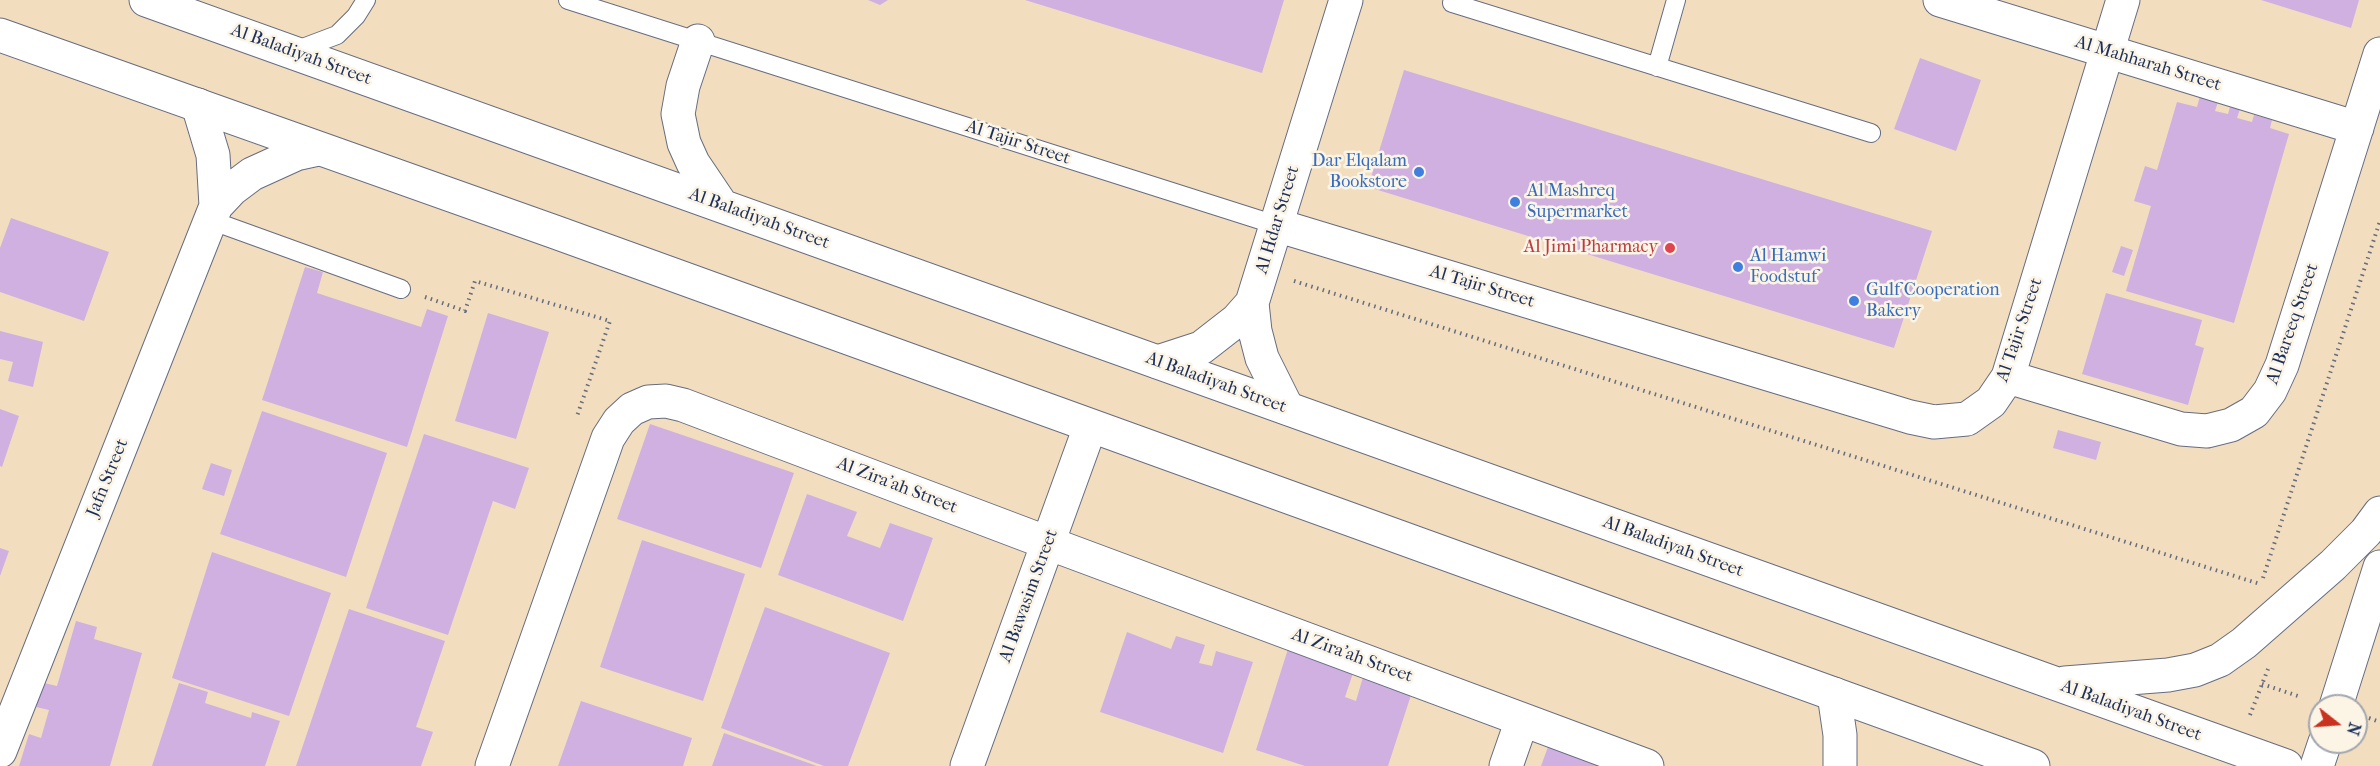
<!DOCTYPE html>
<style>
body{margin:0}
#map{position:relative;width:2380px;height:766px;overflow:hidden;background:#f2debf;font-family:"IM FELL French Canon",serif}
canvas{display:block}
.north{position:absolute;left:2308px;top:694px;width:60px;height:60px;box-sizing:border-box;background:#fcf5e5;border:2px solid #a2a6af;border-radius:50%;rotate:107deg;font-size:16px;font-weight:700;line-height:24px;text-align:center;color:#1b2f5e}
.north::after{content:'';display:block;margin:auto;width:21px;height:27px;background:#c8321e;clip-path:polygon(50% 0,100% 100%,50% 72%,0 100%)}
</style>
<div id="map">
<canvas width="2380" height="766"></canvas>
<div class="north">N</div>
</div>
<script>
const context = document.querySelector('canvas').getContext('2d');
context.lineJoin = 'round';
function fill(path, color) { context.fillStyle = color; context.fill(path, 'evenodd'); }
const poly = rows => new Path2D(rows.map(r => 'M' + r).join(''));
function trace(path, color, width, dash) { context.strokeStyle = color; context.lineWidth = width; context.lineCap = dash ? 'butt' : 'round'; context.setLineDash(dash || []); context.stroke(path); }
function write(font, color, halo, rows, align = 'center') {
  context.font = font + ' "IM FELL French Canon",serif'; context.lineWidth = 5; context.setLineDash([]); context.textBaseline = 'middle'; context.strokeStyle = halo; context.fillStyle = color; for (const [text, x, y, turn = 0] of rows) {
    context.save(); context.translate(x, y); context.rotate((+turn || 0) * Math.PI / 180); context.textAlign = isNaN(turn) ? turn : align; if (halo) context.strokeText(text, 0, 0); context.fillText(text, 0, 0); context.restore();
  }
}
fill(poly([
 [868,0,888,0,880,5],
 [1025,0,1284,0,1262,73],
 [2261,0,2359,0,2351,28],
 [1920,58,1981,80,1956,151,1894,129],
 [1404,70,1932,231,1894,348,1368,187],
 [2200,96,2218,102,2215,111,2228,114,2231,103,2241,106,2237,118,2252,122,2254,115,2272,120,2270,128,2289,134,2234,323,2126,291,2151,206,2134,201,2145,166,2157,170,2177,102,2197,107],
 [11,218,109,252,84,321,0,292,0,248],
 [2121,246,2133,250,2124,276,2112,272],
 [305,267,323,272,317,293,421,327,427,309,448,316,407,447,262,400],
 [2106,293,2202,320,2195,345,2204,348,2188,405,2082,374],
 [488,313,549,332,516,439,455,421],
 [0,331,43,342,33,387,8,381,13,362,0,359],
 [0,409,19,416,2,467,0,466],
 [262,411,387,453,346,577,220,534],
 [650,424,794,473,761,568,617,519],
 [2058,430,2101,442,2096,460,2053,448],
 [424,434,529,468,515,509,493,501,448,635,366,608],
 [211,463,232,470,224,496,202,489],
 [807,494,857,512,847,536,880,548,890,523,933,538,903,621,778,575],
 [642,540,745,574,703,701,600,667],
 [0,548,9,551,0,576],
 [212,552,331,593,289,716,172,678],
 [765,607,890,653,848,766,824,766,721,728],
 [349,609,445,641,416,727,433,732,421,766,296,766],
 [76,621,97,627,94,639,142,653,110,766,19,766,29,734,41,738,49,710,36,707,44,683,57,686],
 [1127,632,1171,649,1176,636,1205,645,1199,663,1212,666,1216,651,1253,662,1223,753,1100,712],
 [1288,649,1354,670,1345,697,1356,701,1363,677,1412,692,1388,766,1305,766,1256,750],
 [179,683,208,692,205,703,251,718,252,712,280,721,265,766,152,766],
 [581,701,692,738,683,766,558,766],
 [724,733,817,766,712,766],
 [1552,736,1635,766,1541,766]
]), '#cfb0e1');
const lane = poly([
 [568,0,1276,225],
 [1452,3,1871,133],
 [292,52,337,35,356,16,366,0],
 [1657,67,1676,0],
 [210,220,401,289]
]);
const street = poly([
 [1940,0,2357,128],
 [198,105,213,155,216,206],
 [1276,225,1910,417,1934,422,1967,419,1991,402,2008,377,2123,0],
 [1158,362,1201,348,1237,320,1252,303],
 [2008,377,2181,429,2207,431,2231,425,2254,412,2270,391,2282,365,2380,54],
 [1287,408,1262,358,1255,331,1252,303,1346,0],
 [1834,694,1840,735,1840,766],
 [0,751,216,206,232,189,252,174,296,154,319,149],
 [492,766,608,438,619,421,632,409,648,402,666,401,683,405,1048,543,1647,766],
 [967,766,1090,427],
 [1506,766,1522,720]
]);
const secondary = poly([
 [2336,706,2380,567],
 [2317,766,2325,742]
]);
const primary = poly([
 [146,0,2286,766],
 [0,35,555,232,2033,766],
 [698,41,683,86,678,114,684,143,693,163,722,206],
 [2065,683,2168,675,2195,670,2220,660,2244,643,2333,565,2366,532,2380,513]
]);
trace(lane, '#666c80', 20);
trace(street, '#666c80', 35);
trace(secondary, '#666c80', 35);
trace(primary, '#666c80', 35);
trace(poly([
 [1294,281,2260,584],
 [425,297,465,311,475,281,610,321,577,416],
 [2263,578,2380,221],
 [2262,684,2301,697],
 [2250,715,2268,669],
 [2369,718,2380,722]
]), '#666c80', 4, [1.5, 4.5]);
trace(lane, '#fff', 18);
trace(street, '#fff', 33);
trace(secondary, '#fff', 33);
trace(primary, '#fff', 33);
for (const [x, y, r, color] of [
 [1419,172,6,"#3f7fe0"],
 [1515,202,6,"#3f7fe0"],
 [1670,248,6,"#e0444e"],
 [1738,267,6,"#3f7fe0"],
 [1854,301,6,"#3f7fe0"]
]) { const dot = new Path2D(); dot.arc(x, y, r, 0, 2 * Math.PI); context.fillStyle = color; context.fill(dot); trace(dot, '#fcf5e5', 2); }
write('18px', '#1b2f5e', '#fcf5e5', [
 ["Al Baladiyah Street",301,55,20],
 ["Al Mahharah Street",2148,64,17],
 ["Al Tajir Street",1018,143,18],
 ["Al Baladiyah Street",759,219,20],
 ["Al Hdar Street",1278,220,-73],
 ["Al Tajir Street",1482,287,17],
 ["Al Bareeq Street",2293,324,-71],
 ["Al Tajir Street",2020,330,-71],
 ["Al Baladiyah Street",1216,383,20],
 ["Jafn Street",108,478,-68],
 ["Al Zira'ah Street",897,486,21],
 ["Al Baladiyah Street",1673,547,20],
 ["Al Bawasim Street",1029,596,-70],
 ["Al Zira'ah Street",1352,656,20],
 ["Al Baladiyah Street",2131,711,20]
]);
write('18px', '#366cbe', '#fcf5e5', [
 ["Dar Elqalam",1407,162,"right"],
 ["Bookstore",1407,183,"right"],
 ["Al Mashreq",1527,192],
 ["Supermarket",1527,213],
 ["Al Hamwi",1750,257],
 ["Foodstuf",1750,278],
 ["Gulf Cooperation",1866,291],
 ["Bakery",1866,312]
], 'left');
write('18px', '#be3a42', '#fcf5e5', [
 ["Al Jimi Pharmacy",1658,248]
], 'right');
</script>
